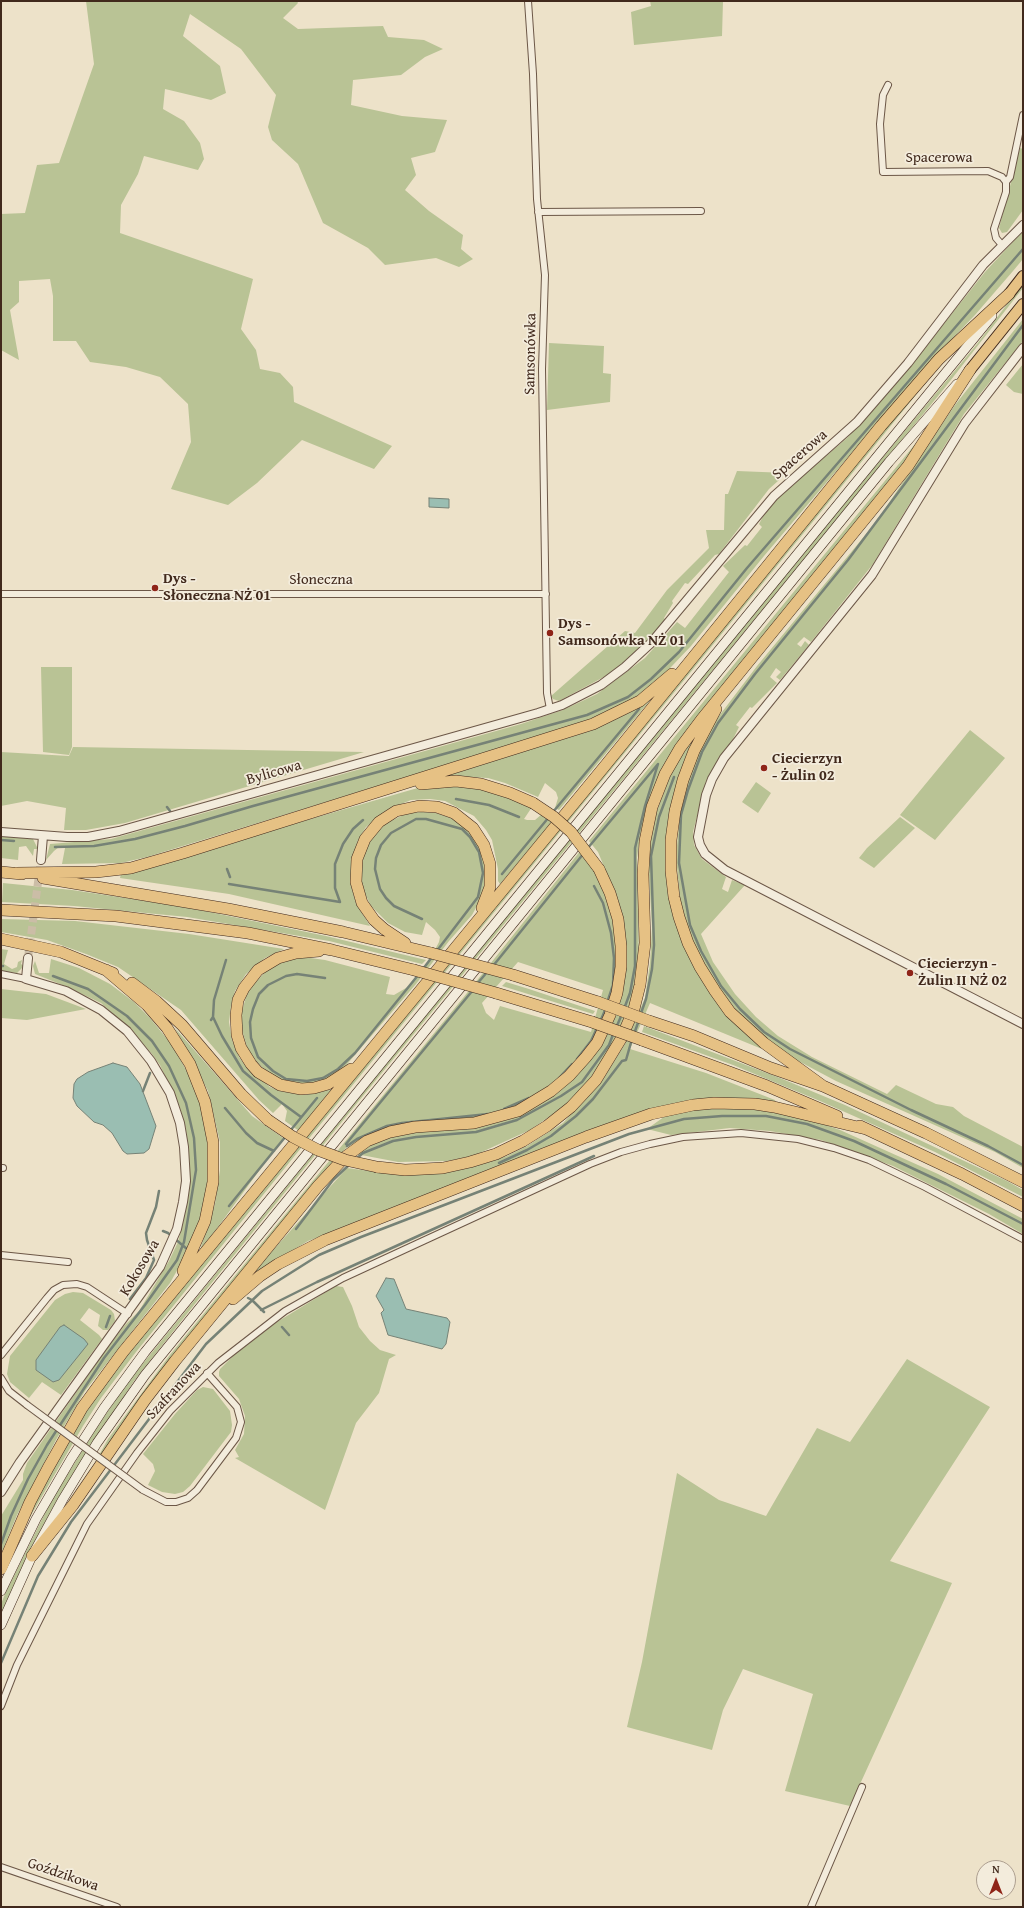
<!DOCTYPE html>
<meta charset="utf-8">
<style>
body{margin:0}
#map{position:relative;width:1024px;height:1908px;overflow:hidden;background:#ede2c9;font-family:"Gentium Book Plus",serif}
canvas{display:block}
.frame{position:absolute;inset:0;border:2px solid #41291c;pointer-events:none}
.north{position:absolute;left:976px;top:1860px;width:40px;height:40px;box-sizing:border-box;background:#f3ecdc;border:1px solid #ac9e8f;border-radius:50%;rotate:0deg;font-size:11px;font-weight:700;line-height:16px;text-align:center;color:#41291c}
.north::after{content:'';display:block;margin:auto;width:14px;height:18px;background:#8f2418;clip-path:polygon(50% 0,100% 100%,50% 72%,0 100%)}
</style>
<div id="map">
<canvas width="1024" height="1908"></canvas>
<div class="frame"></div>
<div class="north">N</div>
</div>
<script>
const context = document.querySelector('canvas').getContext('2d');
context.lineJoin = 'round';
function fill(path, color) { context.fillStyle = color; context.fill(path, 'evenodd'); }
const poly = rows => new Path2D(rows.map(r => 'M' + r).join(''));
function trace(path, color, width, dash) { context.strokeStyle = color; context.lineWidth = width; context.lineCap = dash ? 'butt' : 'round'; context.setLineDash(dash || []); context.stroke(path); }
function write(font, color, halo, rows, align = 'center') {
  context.font = font + ' "Gentium Book Plus",serif'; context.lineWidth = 3.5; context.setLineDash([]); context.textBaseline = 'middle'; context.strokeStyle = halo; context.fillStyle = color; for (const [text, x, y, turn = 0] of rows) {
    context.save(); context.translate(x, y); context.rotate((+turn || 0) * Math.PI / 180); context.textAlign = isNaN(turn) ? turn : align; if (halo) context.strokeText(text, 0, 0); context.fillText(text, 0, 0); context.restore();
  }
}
fill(poly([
 [86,1,297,1,298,3,283,18,298,29,383,26,388,37,424,40,443,49,425,57,401,75,353,80,351,105,402,116,447,120,435,152,411,158,416,175,405,190,429,211,463,235,461,249,473,259,459,267,436,258,385,265,368,248,323,223,298,164,272,140,268,127,276,95,241,49,190,14,183,36,220,66,226,93,211,100,165,89,163,109,184,121,200,143,204,159,198,170,144,156,138,174,121,205,120,233,253,279,241,329,256,350,260,369,280,373,293,387,294,402,392,446,374,469,302,440,257,483,228,505,171,489,191,442,188,404,160,377,126,367,90,362,76,341,53,341,53,296,50,279,19,281,19,302,10,310,19,360,1,350,1,214,25,213,37,165,59,163,94,64],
 [650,1,723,1,722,36,634,45,631,12,651,6],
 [1020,148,1023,149,1023,210,1007,232,1002,233,999,228],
 [1023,231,1023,259,1013,271,975,315,922,370,764,556,691,646,653,686,634,699,600,715,573,726,147,857,121,863,62,864,65,848,59,847,54,851,46,860,50,844,111,839,521,724,563,710,597,694,645,658,677,622,685,628,729,572,723,566,745,545,747,546,762,527,759,524,766,511,776,499,847,438,912,364,985,272],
 [1023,283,1023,288,943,390,358,1102,198,1300,134,1381,56,1502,29,1552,1,1615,1,1604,5,1594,51,1501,94,1432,127,1383,766,598,977,344],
 [1023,319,1023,341,964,414,873,564,811,642,804,637,797,644,801,647,805,641,809,645,780,680,776,677,781,672,776,668,770,677,777,683,752,708,750,707,736,725,739,727,732,741,706,781,693,832,694,845,702,859,726,877,722,889,728,892,732,880,745,885,701,934,713,962,735,994,756,1017,778,1036,812,1057,887,1094,896,1085,936,1104,953,1107,964,1116,1023,1147,1023,1168,995,1152,836,1081,789,1056,757,1034,733,1010,702,964,685,922,680,900,676,856,681,803,688,777,705,739,719,716,757,666,876,522,955,405],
 [549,343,604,346,603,373,611,374,610,402,547,410],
 [950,353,668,700,297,1153,136,1352,101,1398,83,1426,23,1529,35,1498,78,1424,119,1363,882,431],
 [1023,364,1023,394,1014,392,1006,385],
 [916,443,919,445,668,759,654,788,647,807,640,836,637,858,639,962,632,997,624,1020,610,1050,586,1084,563,1107,530,1130,473,1156,447,1161,398,1162,356,1154,378,1140,408,1133,474,1127,512,1118,534,1108,556,1094,569,1083,593,1057,607,1034,624,928,618,900,598,852,589,841],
 [737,471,787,473,769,489,719,554,715,555,688,584,685,583,672,601,673,603,664,618,667,622,613,672,559,701,553,699,551,696,625,631,635,633,667,590,709,548,706,530,724,530,725,494,728,494],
 [41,667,72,667,72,747,69,755,43,752],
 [652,698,559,810,555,808,558,798,556,792,545,783,538,797,505,783,488,778,448,776,449,773],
 [970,730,1005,758,935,840,900,815],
 [697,732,669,822,665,856,669,895,727,1013,762,1049,650,1003,630,1049,706,1073,775,1100,776,1103,701,1099,467,1181,308,1241,270,1264,248,1280,247,1279,347,1168,384,1173,410,1175,437,1173,479,1165,507,1156,527,1146,563,1123,602,1081,625,1044,645,998,650,963,652,928,648,857,655,816,673,769],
 [73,747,364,752,125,823,86,830,64,830,66,808,27,801,1,806,1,752,69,756],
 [756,782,771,793,758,813,742,802],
 [455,784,482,787,532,807,524,819,527,820,535,820,542,814,552,822,500,884,498,881,498,869,492,840,486,830,474,816,445,801,430,799,411,800,389,809,366,827,358,840,351,864,352,889,356,903,370,926,229,894,120,878,121,874,421,787],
 [422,812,436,813,453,819,468,829,477,840,487,870,483,895,472,915,449,941,416,984,342,1070,332,1077,315,1083,294,1083,280,1079,266,1071,256,1061,247,1047,242,1030,242,1011,246,997,251,987,268,969,283,961,303,957,325,960,390,977,386,994,394,995,406,988,412,983,429,961,439,942,440,937,435,930,426,922,422,935,405,932,388,923,371,906,363,890,361,877,362,862,366,850,372,838,385,824,407,813],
 [900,817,915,828,874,868,859,858,867,848],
 [1,836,33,839,38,849,34,849,33,856,26,846,19,847,18,860,1,858],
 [581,850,603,886,612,915,615,934,617,963,612,992,596,1035,583,1055,566,1073,544,1091,512,1108,478,1117,456,1120,398,1124,364,1137,346,1148,324,1172,139,1404,92,1468,108,1439,169,1356,463,998],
 [518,962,603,990,591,1032,500,1006,494,1020,486,1013,482,1003],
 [3,883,72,890,185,907,326,936,426,960,422,964,329,941,187,917,74,906,2,902],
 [1,919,75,921,189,934,284,949,265,958,246,974,235,991,231,1006,229,1022,232,1040,239,1057,247,1068,270,1087,280,1091,304,1095,334,1089,299,1131,285,1121,287,1111,282,1104,273,1113,259,1100,181,1010,118,967,86,954,47,940,1,932],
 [1,949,8,950,4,964,12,969,17,967,18,962,22,960,21,964,24,966,17,973,1,971],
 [51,959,79,968,110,984,134,1002,150,1018,172,1045,190,1077,200,1101,206,1132,209,1161,207,1183,203,1213,183,1260,170,1283,85,1391,57,1438,17,1515,1,1554,1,1516,23,1480,23,1474,27,1463,105,1351,125,1325,139,1311,169,1261,178,1242,183,1223,190,1180,186,1130,180,1108,160,1065,152,1054,128,1027,101,1003,65,986,35,974,33,966,35,961,39,973,49,973],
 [506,982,529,989,595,1011,593,1014,502,986],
 [1,989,46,994,86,1009,27,1020,1,1018],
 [644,1026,780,1078,845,1105,1007,1181,1023,1190,1023,1197,935,1152,820,1101,733,1065,642,1032],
 [175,1028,252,1116,283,1138,199,1253,215,1204,220,1170,220,1142,208,1091],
 [711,1108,757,1109,805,1118,840,1130,938,1174,1023,1219,1023,1234,989,1214,893,1166,821,1140,770,1131,730,1128,671,1135,647,1129,668,1114],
 [336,1286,343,1287,352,1306,359,1327,370,1341,380,1350,396,1355,389,1359,379,1393,356,1423,325,1510,235,1458,239,1457,235,1450,244,1434,245,1416,239,1399,219,1376,219,1372,220,1369,233,1356,277,1322],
 [73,1292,83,1293,111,1310,114,1314,115,1321,108,1330,103,1330,98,1326,100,1315,89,1308,80,1320,99,1335,102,1339,61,1395,42,1382,29,1398,10,1382,7,1374,10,1356,55,1300,65,1294],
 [907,1359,990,1407,890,1561,952,1583,850,1806,785,1791,813,1694,743,1669,723,1710,712,1750,627,1727,642,1662,677,1473,719,1500,766,1516,817,1428,850,1442],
 [203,1387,213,1389,230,1411,232,1425,231,1432,190,1486,183,1492,175,1494,162,1492,148,1485,155,1471,153,1464,143,1454,175,1414,197,1390]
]), '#b9c395');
const water = poly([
 [429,498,449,499,449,508,429,507,429,498],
 [113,1063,127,1067,140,1084,156,1126,149,1149,144,1153,127,1154,123,1151,112,1133,103,1125,94,1122,77,1106,73,1098,74,1084,77,1079,88,1072,113,1063],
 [386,1278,394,1279,406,1309,447,1318,450,1322,446,1344,442,1349,388,1335,381,1313,384,1310,376,1296,386,1278],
 [64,1325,84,1339,88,1344,59,1380,53,1382,36,1370,36,1360,60,1327,64,1325]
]);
fill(water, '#9abeb2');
trace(water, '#768276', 1);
trace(poly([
 [1023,325,848,560,755,674,718,723,702,752,688,790,681,815,679,863,690,925,701,951,721,986,740,1009,764,1032,790,1049,911,1110,988,1146,1023,1165],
 [456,799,489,805,519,817],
 [167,807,170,811],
 [553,812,639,709],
 [1,840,14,841],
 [55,847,94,846,135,839,185,826,253,806,587,715,628,697,651,679,679,652,747,568,1023,249],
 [587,849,658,764,645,806,635,848,635,966,630,993,624,1009],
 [227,869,230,877],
 [502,874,549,817],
 [229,884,340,902,335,888,335,864,343,844,353,829,363,820],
 [594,886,603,903,611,933,614,958,613,985,607,1003],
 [422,919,394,906,386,898,380,889,375,869,376,858,381,845,391,833,416,819,426,819,462,829,470,837,479,852,483,873,478,897,436,952],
 [1,966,3,966],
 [493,966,584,853],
 [423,969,432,957],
 [325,978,297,974,286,976,268,985,259,994,253,1009,250,1022,251,1038,258,1057,273,1071,286,1079,307,1081,323,1078,338,1069,355,1053,419,974],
 [477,984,488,971],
 [640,1016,646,999,652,969,654,945,651,856,659,817,674,777],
 [213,1017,222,1036,243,1071,271,1095,301,1117],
 [211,1020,213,1017,214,1000,226,960],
 [600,1022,606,1008],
 [616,1028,622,1014],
 [634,1034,639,1020],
 [577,1059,591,1041,597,1028],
 [559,1078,572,1064],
 [143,1091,150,1073],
 [225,1108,246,1133,257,1143,274,1151],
 [504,1109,529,1098],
 [290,1131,317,1098],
 [346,1144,473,990],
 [347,1146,357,1139,387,1126,402,1123,488,1114],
 [356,1159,363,1153,393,1141,416,1137,476,1132,517,1120,561,1096,582,1082,609,1045,614,1032],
 [499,1163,527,1150,551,1136,576,1116,593,1099,622,1061,626,1060,632,1039],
 [229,1206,286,1136],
 [296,1229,333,1180,349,1165],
 [163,1231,168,1233,187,1249],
 [248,1298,252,1300,264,1312],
 [130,1299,146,1278,154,1260,147,1240,146,1233,156,1207,159,1191],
 [261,1310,317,1282,594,1156],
 [106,1327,110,1316],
 [282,1327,289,1335],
 [1,1544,11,1516,28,1479,47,1445,104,1358,145,1305,177,1260,184,1242,196,1170,194,1138,186,1103,169,1066,152,1041,127,1016,88,989,53,976],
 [1,1663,38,1576,71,1522,206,1344,262,1291,319,1255,361,1237,629,1134,684,1119,722,1116,766,1116,807,1124,854,1141,946,1184,1023,1224]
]), '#768276', 2.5);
trace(poly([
 [28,958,41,860]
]), '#cbbda6', 8, [8, 4]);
const minor = poly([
 [528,1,533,74,537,199,545,275,542,369,547,693,550,709],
 [888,85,883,95,880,124,883,172,988,171,1002,177,1006,182,1006,192,994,229,996,238,1002,245],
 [1006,182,1010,177,1023,115],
 [538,212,701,211],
 [1,594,546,594],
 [1,974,26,979],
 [1,1168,3,1168],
 [1,1255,68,1262],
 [1,1355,47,1298,54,1290,63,1285,77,1284,87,1287,128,1314],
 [1,1378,9,1391,27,1405],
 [143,1490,166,1502,176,1502,188,1498,197,1490,236,1438,241,1422,237,1407,207,1373],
 [1,1706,17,1665,87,1524,137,1453,170,1411,218,1363,285,1311,343,1278,423,1241,590,1164,621,1152,650,1144,683,1137,741,1133,798,1139,834,1148,869,1160,925,1187,1023,1239],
 [1,1867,117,1907],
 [811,1907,862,1787]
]);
const tertiary = poly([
 [1023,348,965,423,872,575,724,758,712,779,706,795,698,837,700,845,705,854,725,870,1023,1024],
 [1,832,67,837,88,837,119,831,538,713,562,705,601,685,625,667,651,643,774,496,857,422,908,363,983,265,1023,225],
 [41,860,43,836],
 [1,1492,20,1462,160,1267,177,1229,183,1202,186,1181,184,1147,180,1123,170,1093,151,1061,127,1031,101,1010,66,991,26,979,28,958]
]);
const secondary = poly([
 [1,1591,36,1519,71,1459,104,1408,145,1352,992,316],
 [1,1625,32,1556,63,1499,97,1443,145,1375,889,462,957,384]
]);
const trunk = poly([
 [1009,294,1023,276],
 [970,370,1023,304]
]);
const motorway = poly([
 [716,709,694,751,683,780,675,811,671,840,671,871,674,897,679,917,688,943,700,967,715,991,730,1012,764,1043,823,1086],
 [421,784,456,781,481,784,510,793,533,803],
 [1,872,22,874],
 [16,873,96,872,131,868,183,853,593,724,640,701,672,674],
 [43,878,228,909,343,932,431,953],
 [1,910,116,916,248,933,332,950,414,970],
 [1,939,61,952,113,973],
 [405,943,384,929,374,920,362,903,356,882,357,859,365,839,379,822,396,811,419,806,437,807,454,813,473,828,484,845,490,864,490,887,482,908],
 [319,951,296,953,278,958,258,970,244,988,238,1000,236,1015,237,1035,241,1048,251,1064,258,1072,280,1085,301,1089,314,1088,328,1084,351,1069],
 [106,970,147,1005,167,1028,190,1064,205,1102,213,1142,213,1182,205,1221,183,1271],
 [513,975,598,1002],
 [132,983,156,1001,182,1025,241,1094,268,1120],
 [496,993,592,1022],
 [649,1021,694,1036,771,1068,823,1086,926,1133,1023,1182],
 [642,1040,767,1086,837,1116],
 [860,1126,962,1174,1023,1206],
 [377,1167,405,1170,443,1168,470,1162,496,1154,523,1141,547,1126,571,1107,596,1080,621,1039,634,1009,640,985,645,943,643,874,645,841,652,807,665,774,680,748,701,720,908,466,970,370],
 [233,1299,260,1276,278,1264,325,1240,586,1137,651,1114,693,1105,714,1103,755,1104,774,1107,866,1129],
 [32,1556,73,1505,145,1400,175,1361,318,1186,345,1157,367,1141,390,1132,415,1127,474,1123,518,1111,551,1091,569,1076,586,1057,597,1043,610,1015,617,993,621,967,621,946,618,919,610,893,599,869],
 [1,1569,30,1502,48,1468,82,1408,123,1352,604,767,881,426,939,359,1009,294]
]);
trace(minor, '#6c5747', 8);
trace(tertiary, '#6c5747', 10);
trace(secondary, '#41291c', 10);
trace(trunk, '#41291c', 12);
trace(motorway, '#41291c', 12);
trace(minor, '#f3ecdc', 6);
trace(tertiary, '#f3ecdc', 8);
trace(secondary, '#f3ecdc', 9);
trace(trunk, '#e6c184', 10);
trace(motorway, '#e6c184', 11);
const minorBridge = poly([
 [27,1405,143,1490]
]);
const motorwayBridge = poly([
 [533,803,554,817,571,832,599,869],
 [431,953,513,975],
 [414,970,496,993],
 [598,1002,649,1021],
 [592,1022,642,1040],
 [268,1120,293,1137,318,1150,345,1160,377,1167]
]);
trace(minorBridge, '#6c5747', 8, []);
trace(motorwayBridge, '#41291c', 12, []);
trace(minorBridge, '#f3ecdc', 6);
trace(motorwayBridge, '#e6c184', 11);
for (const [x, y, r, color] of [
 [155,588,4,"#8f2418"],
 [550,633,4,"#8f2418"],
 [764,768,4,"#8f2418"],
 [910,973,4,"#8f2418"]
]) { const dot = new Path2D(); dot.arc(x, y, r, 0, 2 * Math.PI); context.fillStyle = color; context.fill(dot); trace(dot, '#f3ecdc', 1.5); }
write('15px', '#41291c', '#f3ecdc', [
 ["Spacerowa",939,158],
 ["Samsonówka",531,354,-89],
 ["Spacerowa",800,455,-41],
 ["Słoneczna",321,580],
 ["Bylicowa",274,773,-16],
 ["Kokosowa",140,1268,-59],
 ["Szafranowa",174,1391,-47],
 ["Goździkowa",63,1875,19]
]);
write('bold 15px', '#41291c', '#f3ecdc', [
 ["Dys -",163,579],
 ["Słoneczna NŻ 01",163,596],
 ["Dys -",558,624],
 ["Samsonówka NŻ 01",558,641],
 ["Ciecierzyn",772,759],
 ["- Żulin 02",772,776],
 ["Ciecierzyn -",918,964],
 ["Żulin II NŻ 02",918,981]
], 'left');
</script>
